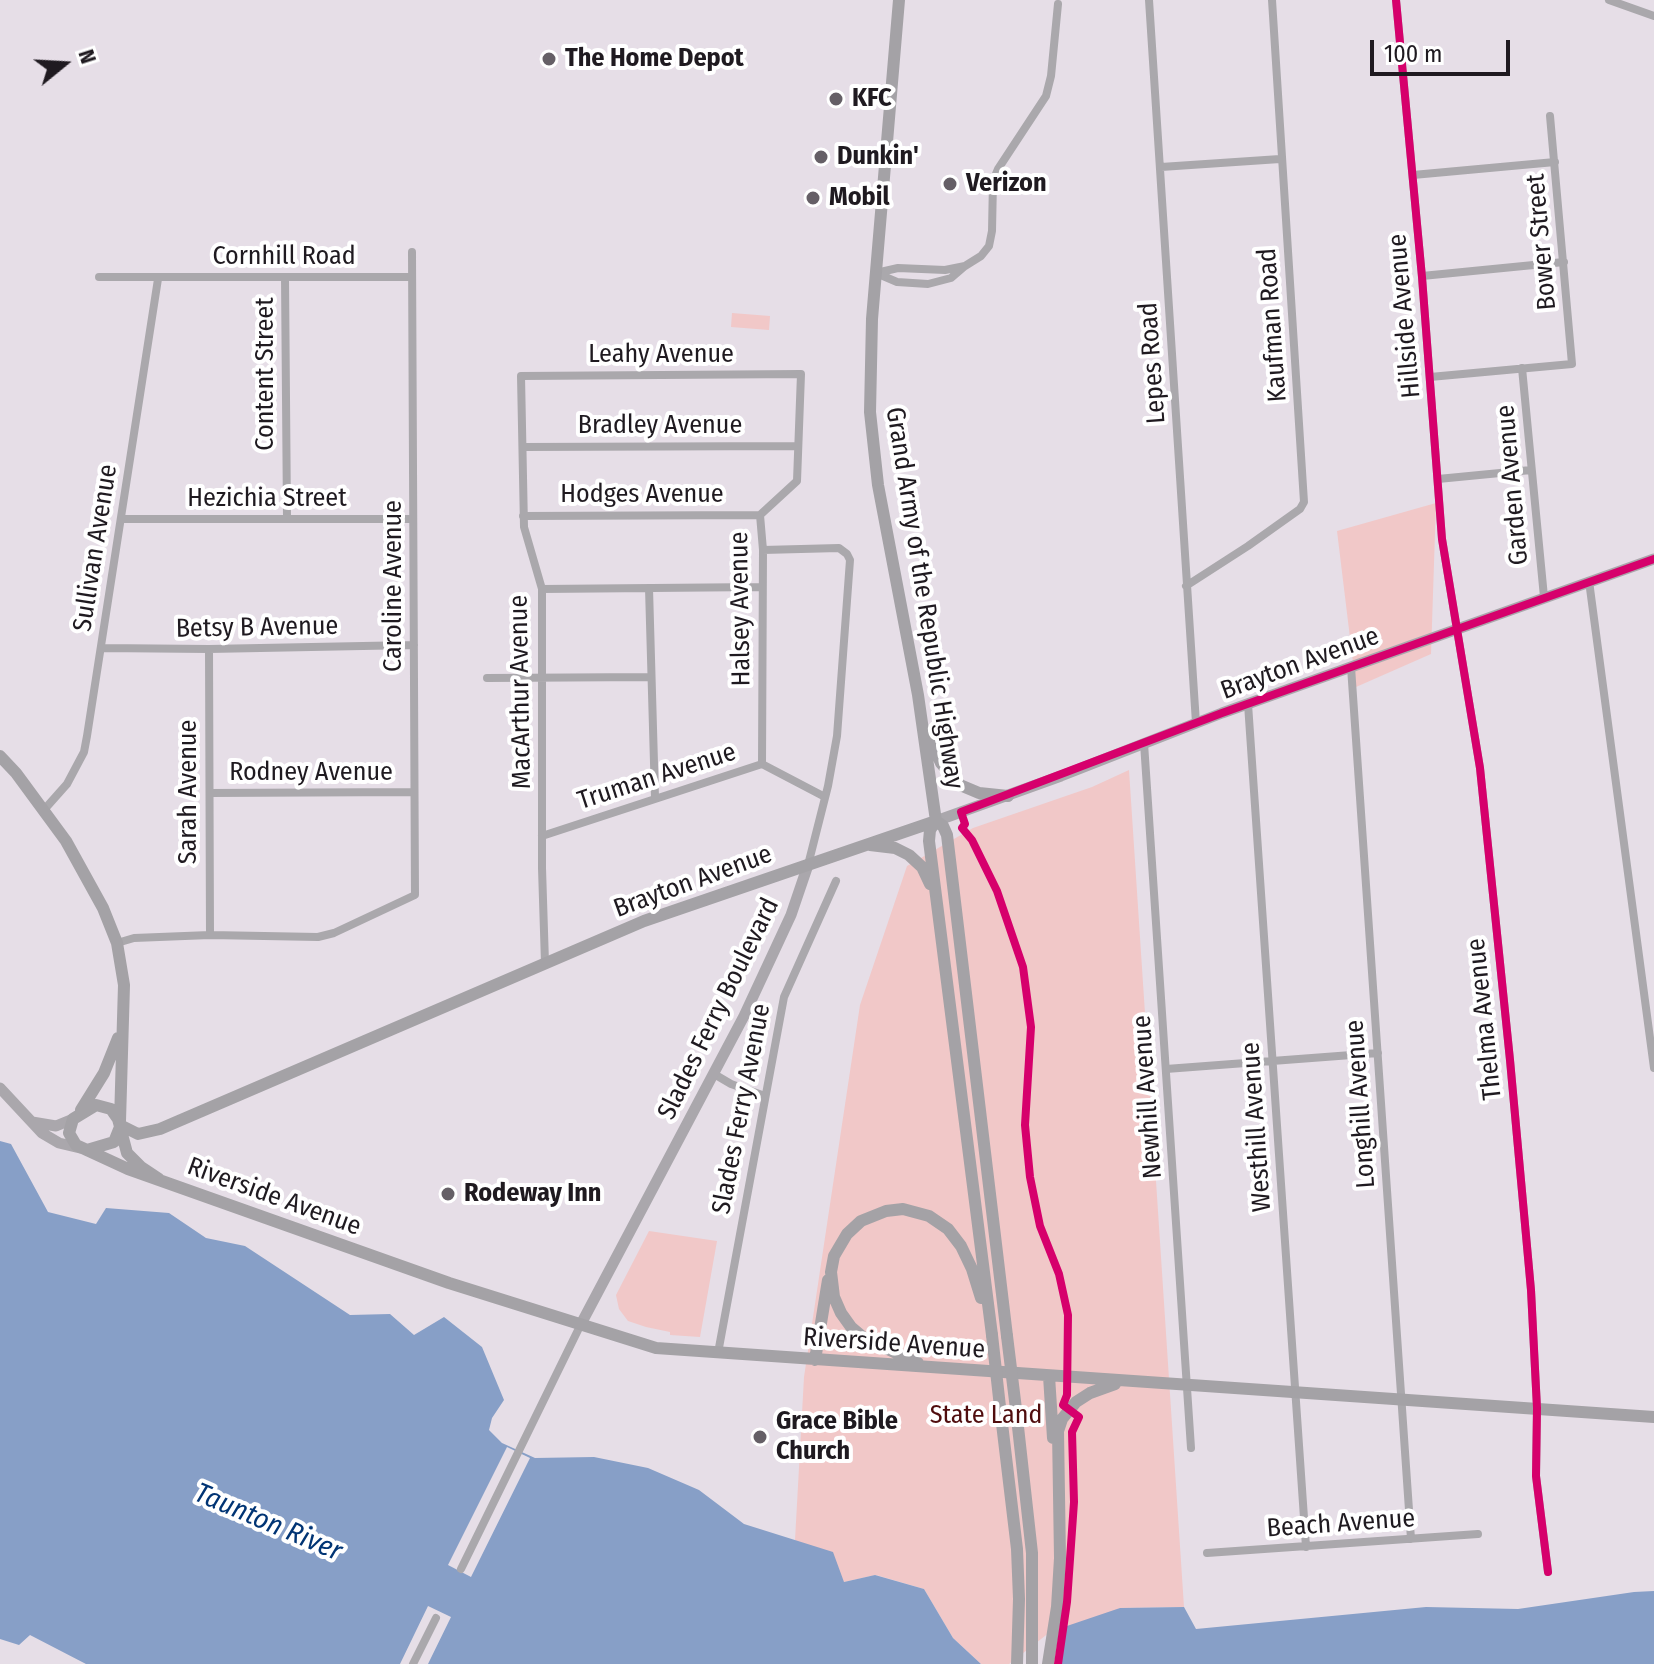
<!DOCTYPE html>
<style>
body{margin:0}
#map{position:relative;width:1654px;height:1664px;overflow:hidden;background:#e6dee7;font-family:"Fira Sans Condensed",sans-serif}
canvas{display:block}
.north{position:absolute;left:24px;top:24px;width:80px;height:80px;-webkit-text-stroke:6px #fff;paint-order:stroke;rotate:72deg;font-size:22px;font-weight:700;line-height:32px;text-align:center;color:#1f1a20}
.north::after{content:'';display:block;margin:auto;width:28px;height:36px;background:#1f1a20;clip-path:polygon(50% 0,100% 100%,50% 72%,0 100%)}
.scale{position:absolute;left:1370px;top:40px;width:140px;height:36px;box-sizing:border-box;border:4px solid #1f1a20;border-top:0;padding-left:10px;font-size:24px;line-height:28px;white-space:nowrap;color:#1f1a20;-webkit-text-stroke:6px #fff;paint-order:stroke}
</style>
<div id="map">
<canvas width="1654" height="1664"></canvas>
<div class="north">N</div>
<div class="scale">100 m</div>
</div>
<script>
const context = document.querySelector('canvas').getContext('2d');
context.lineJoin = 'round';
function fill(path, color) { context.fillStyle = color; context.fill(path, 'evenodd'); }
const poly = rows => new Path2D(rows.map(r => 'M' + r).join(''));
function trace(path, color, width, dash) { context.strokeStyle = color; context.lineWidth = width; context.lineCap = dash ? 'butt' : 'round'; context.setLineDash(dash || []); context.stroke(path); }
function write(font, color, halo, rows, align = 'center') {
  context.font = font + ' "Fira Sans Condensed",sans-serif'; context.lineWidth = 8; context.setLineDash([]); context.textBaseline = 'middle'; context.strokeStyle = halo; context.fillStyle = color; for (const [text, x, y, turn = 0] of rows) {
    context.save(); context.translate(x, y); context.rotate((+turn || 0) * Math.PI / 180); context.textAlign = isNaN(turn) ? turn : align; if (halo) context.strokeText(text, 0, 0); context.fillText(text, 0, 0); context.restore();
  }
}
fill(poly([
 [732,313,770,316,769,330,731,327],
 [1436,503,1431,654,1356,687,1337,531],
 [1129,770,1184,1607,1120,1608,1013,1664,981,1664,953,1638,924,1589,876,1575,844,1582,795,1540,804,1377,860,1005,907,866,973,828,1092,787],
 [649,1231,717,1241,700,1337,670,1335,670,1332,646,1327,628,1321,619,1309,616,1295]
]), '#f1c8c8');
fill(poly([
 [0,1141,11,1144,48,1212,96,1224,106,1208,169,1213,206,1238,245,1246,350,1315,390,1314,414,1335,444,1317,482,1347,504,1400,492,1418,489,1430,502,1443,535,1458,594,1457,648,1468,699,1490,744,1524,833,1552,844,1582,875,1575,924,1589,953,1638,981,1664,86,1664,30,1635,19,1645,0,1639],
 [1654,1591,1654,1664,1013,1664,1061,1628,1120,1608,1184,1607,1196,1629,1426,1607,1518,1609,1634,1592]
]), '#879fc7');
fill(poly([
 [507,1447,530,1458,471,1577,448,1565],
 [428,1606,451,1617,428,1664,400,1664],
 [1067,1622,1061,1664,1009,1664,1059,1625]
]), '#e6dee7');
trace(poly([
 [1149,0,1196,723],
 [1396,0,1422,277,1442,539,1480,768,1510,1060,1531,1290,1537,1408,1536,1476,1548,1572],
 [1609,0,1654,16],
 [1161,167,1280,159],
 [1413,175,1555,162],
 [965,266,981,256,989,246,992,231,993,181,998,169,1046,96,1051,76,1058,4],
 [965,266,951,278,928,284,897,282,876,273,898,268,945,270,965,266],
 [1422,276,1564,262],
 [99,277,411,277],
 [285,277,287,518],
 [1522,368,1544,597],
 [1430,377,1572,364,1550,116],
 [523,447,798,446],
 [1438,479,1531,470],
 [523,516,760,515],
 [121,519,413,519],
 [763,550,839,548,847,554,850,560,837,736,828,786,808,865],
 [1589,581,1654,1068],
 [1186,586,1248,546,1300,509,1304,502,1272,0],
 [649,588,655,798],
 [542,589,762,587],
 [101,648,209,649,414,645],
 [209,649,210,935],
 [1351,667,1411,1539],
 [487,678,651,677],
 [1248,704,1306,1547],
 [1144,743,1191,1448],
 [210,793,413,792],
 [43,811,67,784,84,752,87,736,158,279],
 [542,836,762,764,825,797],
 [117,943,134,938,210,935,318,937,334,933,415,895,412,252],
 [545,963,542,868,542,589,524,527,521,376,801,374,797,481,760,515,763,550,762,764],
 [1166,1069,1378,1053],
 [714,1074,731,1084,765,1096],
 [718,1353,784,997,836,881],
 [1207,1553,1478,1534],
 [461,1569,581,1324],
 [413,1664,436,1618]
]), '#aaa8ac', 8);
trace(poly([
 [936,821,1061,776,1222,713,1654,559],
 [0,1088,42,1133,59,1143,80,1148],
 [32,1122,56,1126,73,1119],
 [581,1324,744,1016,791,915,808,865]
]), '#aaa7ac', 11);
trace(poly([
 [899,0,872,319,870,412,878,485,918,695,936,821],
 [929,736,941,763,960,785,979,793,1008,796],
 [0,756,16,773,66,841,103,908,117,943,124,985,120,1121],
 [936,821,943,826,947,835,1007,1336],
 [936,821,930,830,929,841,992,1335],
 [870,845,895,848,909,855,922,867,930,884],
 [81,1110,104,1073,118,1038],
 [120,1125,138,1134,160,1129,644,921,936,821],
 [87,1150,114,1142,120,1127],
 [159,1179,141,1167,127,1153,118,1119,111,1109,96,1105,73,1119,69,1133,76,1145,128,1169,449,1283,656,1348,1654,1417],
 [815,1360,828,1280],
 [918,1363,864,1338,851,1327,841,1313,834,1297,831,1272,834,1256,847,1234,861,1221,886,1211,903,1209,929,1216,948,1229,961,1246,972,1269,981,1298],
 [1049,1376,1053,1438],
 [1000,1407,1017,1549,1019,1599,1017,1664],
 [1016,1409,1032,1553,1032,1664],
 [1048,1664,1057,1607,1060,1558,1058,1431,1062,1419,1076,1402,1090,1393,1115,1384]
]), '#a4a2a6', 12);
trace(poly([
 [992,1335,1000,1407],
 [1007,1336,1016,1409]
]), '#a4a2a6', 12);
trace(poly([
 [1396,0,1422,277,1442,539,1480,768,1510,1060,1531,1290,1537,1408,1536,1476,1548,1572],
 [1058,1664,1067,1602,1074,1502,1072,1432,1079,1417,1063,1405,1067,1395,1068,1315,1059,1274,1040,1226,1030,1177,1025,1125,1031,1027,1023,967,997,891,972,840,962,828,965,824,961,812,1222,713,1654,559]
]), '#d6006c', 8);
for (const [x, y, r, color] of [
 [549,59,8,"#655f66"],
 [836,99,8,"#655f66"],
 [821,157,8,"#655f66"],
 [950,184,8,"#655f66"],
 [813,198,8,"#655f66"],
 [448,1194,8,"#655f66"],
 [760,1437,8,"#655f66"]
]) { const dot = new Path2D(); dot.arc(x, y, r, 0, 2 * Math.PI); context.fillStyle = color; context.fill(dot); trace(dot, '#fff', 3); }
write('bold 26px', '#1f1a20', '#fff', [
 ["The Home Depot",565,59],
 ["KFC",852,99],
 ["Dunkin'",837,157],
 ["Verizon",966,184],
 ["Mobil",829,198],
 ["Rodeway Inn",464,1194],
 ["Grace Bible",776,1422],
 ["Church",776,1452]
], 'left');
write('26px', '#1f1a20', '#fff', [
 ["Bower Street",1542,242,-95],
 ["Cornhill Road",284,257],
 ["Hillside Avenue",1405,316,-95],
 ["Kaufman Road",1273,325,-94],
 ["Leahy Avenue",661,355],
 ["Lepes Road",1153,363,-94],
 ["Content Street",266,374,-90],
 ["Bradley Avenue",660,426],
 ["Garden Avenue",1513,485,-95],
 ["Hodges Avenue",642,495],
 ["Hezichia Street",267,499],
 ["Sullivan Avenue",96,548,-81],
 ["Caroline Avenue",394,586,-90],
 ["Grand Army of the Republic Highway",924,598,81],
 ["Halsey Avenue",741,609,-91],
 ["Betsy B Avenue",257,628,-1],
 ["Brayton Avenue",1300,664,-20],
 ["MacArthur Avenue",521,692,-91],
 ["Rodney Avenue",311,773],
 ["Truman Avenue",657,777,-18],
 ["Sarah Avenue",189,792,-90],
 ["Brayton Avenue",693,882,-20],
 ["Slades Ferry Boulevard",719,1009,-64],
 ["Thelma Avenue",1485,1019,-96],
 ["Newhill Avenue",1148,1097,-94],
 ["Longhill Avenue",1361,1104,-94],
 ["Slades Ferry Avenue",742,1109,-79],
 ["Westhill Avenue",1257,1127,-94],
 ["Riverside Avenue",274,1197,20],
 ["Riverside Avenue",894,1344,4],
 ["Beach Avenue",1341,1524,-4]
]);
write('26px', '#500d0e', '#fff', [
 ["State Land",986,1416]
]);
write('italic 28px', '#003474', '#fff', [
 ["Taunton River",268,1523,23]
]);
</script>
